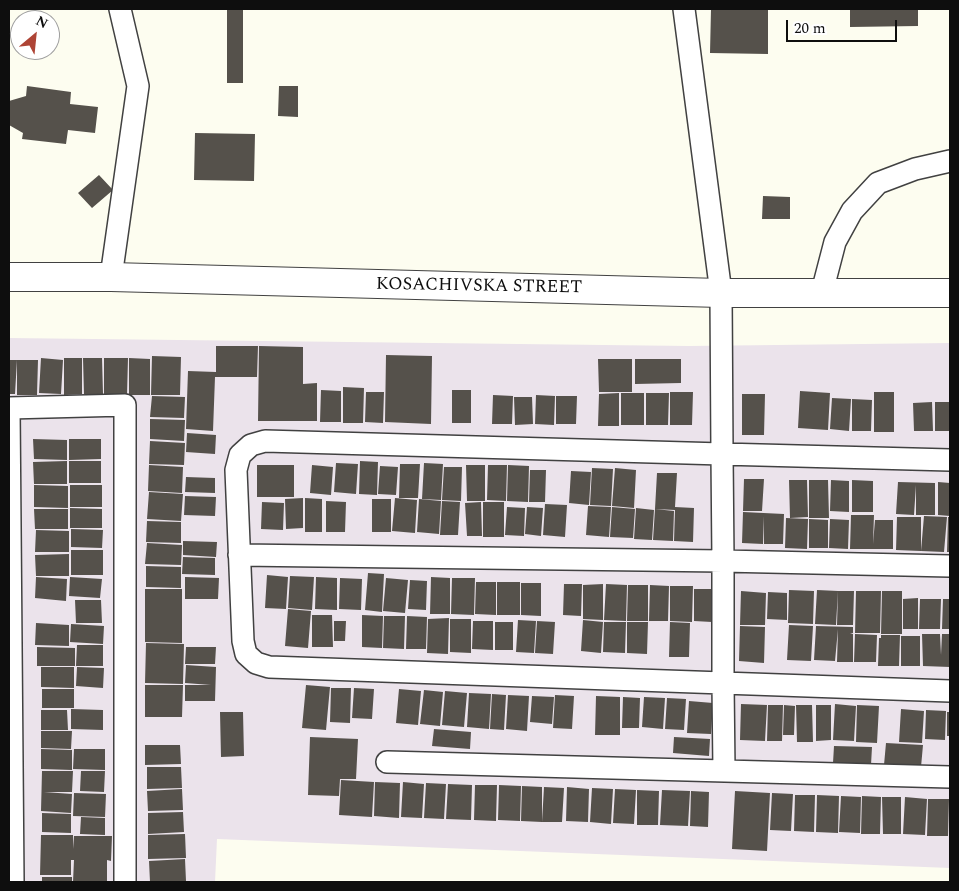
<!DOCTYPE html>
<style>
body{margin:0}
#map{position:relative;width:959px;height:891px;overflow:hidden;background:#fdfdf0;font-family:Spectral,serif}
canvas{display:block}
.frame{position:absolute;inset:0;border:10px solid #0e0e0e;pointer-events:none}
.north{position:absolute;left:10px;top:10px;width:50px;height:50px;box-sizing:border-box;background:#fff;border:1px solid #9f9f9f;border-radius:50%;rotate:28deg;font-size:14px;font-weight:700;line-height:20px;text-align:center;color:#0e0e0e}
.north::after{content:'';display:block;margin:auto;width:18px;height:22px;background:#ae4435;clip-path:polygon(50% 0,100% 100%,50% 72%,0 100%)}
.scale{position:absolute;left:786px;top:20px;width:111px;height:22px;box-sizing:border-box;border:2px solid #0e0e0e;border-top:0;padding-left:6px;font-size:15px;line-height:18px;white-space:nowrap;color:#0e0e0e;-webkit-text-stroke:4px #fff;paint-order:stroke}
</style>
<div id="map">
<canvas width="959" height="891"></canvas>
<div class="frame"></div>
<div class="north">N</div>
<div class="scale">20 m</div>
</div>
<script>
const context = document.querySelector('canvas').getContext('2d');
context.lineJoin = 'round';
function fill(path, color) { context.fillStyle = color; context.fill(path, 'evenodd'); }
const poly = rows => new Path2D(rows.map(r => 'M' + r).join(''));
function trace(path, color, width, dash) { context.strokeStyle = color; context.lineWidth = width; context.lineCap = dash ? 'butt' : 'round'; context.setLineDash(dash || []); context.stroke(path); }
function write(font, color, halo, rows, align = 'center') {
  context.font = font + ' Spectral,serif'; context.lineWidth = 5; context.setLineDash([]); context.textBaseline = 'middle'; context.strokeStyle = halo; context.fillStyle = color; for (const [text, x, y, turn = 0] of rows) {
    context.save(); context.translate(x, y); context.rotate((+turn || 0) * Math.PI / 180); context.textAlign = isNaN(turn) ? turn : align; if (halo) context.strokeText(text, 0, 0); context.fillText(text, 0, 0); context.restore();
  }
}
fill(poly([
 [9,338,689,346,950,343,950,868,217,839,215,882,9,882]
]), '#ebe3eb');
fill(poly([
 [227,9,243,9,243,83,227,83],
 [711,9,768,9,768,54,710,53],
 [850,9,918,9,918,26,850,27],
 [27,86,71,92,70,104,98,107,95,133,68,130,66,144,22,139,23,133,9,125,9,101,26,96],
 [279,86,298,86,298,117,278,116],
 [195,133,255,134,254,181,194,180],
 [99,175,113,190,92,208,78,193],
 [763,196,790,197,790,219,762,219],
 [216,346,258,346,257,377,215,377,213,431,186,429,188,371,216,372],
 [259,346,303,347,303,384,317,383,317,421,258,421],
 [386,355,432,356,431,424,385,422],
 [152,356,181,357,180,395,151,395],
 [41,358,63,360,61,394,39,393],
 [64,358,82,358,82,394,64,395],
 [83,358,102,358,103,394,84,394],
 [104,358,128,358,127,395,104,395],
 [129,358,150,359,150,395,129,395],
 [598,359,632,359,632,392,599,392],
 [635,359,681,359,681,383,635,384],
 [9,360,17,360,15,394,9,394],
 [17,360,38,360,37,395,17,395],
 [343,387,364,388,363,423,343,423],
 [321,390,341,391,341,422,320,422],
 [452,390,471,390,471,423,452,423],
 [800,391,830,393,828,430,798,428],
 [366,392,384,392,383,423,365,422],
 [670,392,693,392,692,425,670,425],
 [874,392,894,392,894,432,874,432],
 [619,393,619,426,598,426,599,394],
 [621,393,644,393,644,425,621,425],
 [646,393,669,393,668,425,646,425],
 [742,394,765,394,764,435,742,435],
 [493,395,513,396,512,424,492,424],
 [536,395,555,396,554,425,535,424],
 [152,396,185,397,184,418,150,417],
 [556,396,577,396,576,424,556,424],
 [514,397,532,397,533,424,515,425],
 [832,398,851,399,849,431,830,429],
 [852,399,872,400,871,431,852,431],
 [932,402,933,431,914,431,913,403],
 [935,402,950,402,950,431,935,431],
 [150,419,185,420,184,441,150,439],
 [187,433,216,435,215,454,186,452],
 [33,439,67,440,67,460,34,459],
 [69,439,101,439,101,459,69,460],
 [150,441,185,443,184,465,149,464],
 [67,461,67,484,34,484,33,462],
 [69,461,101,461,101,483,69,483],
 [360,461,378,462,377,495,359,494],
 [336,463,358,464,356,494,334,492],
 [424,463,443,464,441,500,422,499],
 [400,464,420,464,418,498,399,498],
 [149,465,183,467,182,493,148,491],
 [257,465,294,465,294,497,257,497],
 [312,465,333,467,331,495,310,493],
 [466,465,485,465,485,501,467,501],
 [488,465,507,465,506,501,487,500],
 [508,465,529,466,528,502,507,501],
 [380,466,398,467,396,495,378,494],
 [444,467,462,467,461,501,442,500],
 [592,468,613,469,611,506,590,505],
 [615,468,636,470,634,508,612,506],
 [530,470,546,470,545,502,529,502],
 [571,471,591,472,589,505,569,503],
 [657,473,677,473,675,507,694,508,693,542,674,541,675,510,655,509],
 [186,477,215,478,215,493,185,492],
 [744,479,764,479,762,511,743,511],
 [789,480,807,480,808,517,790,518],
 [809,480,828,480,829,518,809,518],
 [831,480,849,481,849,512,830,511],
 [852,480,873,481,873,512,852,512],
 [898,482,935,483,935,515,916,515,916,485,914,515,896,514],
 [938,482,950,483,950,516,938,515],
 [34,485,68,486,68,508,34,507],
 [70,485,102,485,102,507,70,507],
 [149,492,183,494,181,521,147,519],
 [185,496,216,497,215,516,184,515],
 [303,498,303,528,286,529,285,499],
 [305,498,322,499,322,532,305,532],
 [395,498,417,500,415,533,392,531],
 [372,499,391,499,391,532,372,532],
 [419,499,441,501,439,534,417,532],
 [326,501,346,502,345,532,326,532],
 [442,501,460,502,458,535,440,535],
 [262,502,284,503,283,530,261,529],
 [481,502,482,536,467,536,465,503],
 [483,502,504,502,504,537,483,537],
 [545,504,567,505,565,537,543,535],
 [588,506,611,507,609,537,586,535],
 [507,507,525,508,524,536,505,535],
 [527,507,543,508,541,536,525,534],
 [612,507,635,509,633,538,610,537],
 [70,508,102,509,102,528,70,528],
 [636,508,654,510,652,540,634,539],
 [34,509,68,509,68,529,35,529],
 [655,509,674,511,673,541,653,540],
 [743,512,784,514,783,544,764,544,764,516,763,544,742,543],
 [851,515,874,515,873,544,875,520,893,520,893,549,850,549],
 [924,516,947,517,944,552,921,551],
 [897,517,921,517,921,551,896,550],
 [948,517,950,517,950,552,947,552],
 [786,518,808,519,807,549,785,548],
 [809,519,828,520,828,548,809,548],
 [830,519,849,520,848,549,829,548],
 [147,521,181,522,181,543,146,542],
 [71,529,103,530,102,548,71,547],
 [36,530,69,531,69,552,35,552],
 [183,541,217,542,216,557,183,555],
 [147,543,182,545,181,565,145,564],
 [71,550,103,550,103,575,71,575],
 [69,554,69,576,36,576,35,555],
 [183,557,215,558,215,575,182,574],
 [146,566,181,567,181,588,146,587],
 [368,573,384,574,382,612,365,610],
 [267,575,288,577,286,609,265,608],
 [290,576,314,577,312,610,288,608],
 [36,577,67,579,66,601,35,598],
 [70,577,102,579,100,598,69,596],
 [185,577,219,578,218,599,185,599],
 [316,577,337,578,337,610,315,609],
 [431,577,450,578,450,614,430,614],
 [340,578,362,579,361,610,339,609],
 [386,578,408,580,405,613,383,611],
 [452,578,475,578,474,615,451,614],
 [410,580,427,581,426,610,408,609],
 [476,582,496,582,496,615,475,614],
 [497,582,520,582,520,615,497,615],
 [521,583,541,583,541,616,521,615],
 [564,584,582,584,581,616,563,615],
 [603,584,603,620,583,619,583,585],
 [606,584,627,585,626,621,604,620],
 [628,585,648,585,648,621,627,621],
 [650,585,669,586,668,621,649,621],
 [670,586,693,586,692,622,670,621],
 [145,589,182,589,182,643,145,642],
 [694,589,712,589,712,622,694,621],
 [789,590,814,591,813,624,788,623],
 [817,590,838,591,836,625,815,624],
 [741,591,766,593,765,625,740,625],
 [838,591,854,591,853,625,837,625],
 [856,591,881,591,880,633,855,633],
 [882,591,902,591,902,634,881,634],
 [768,592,787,593,787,620,767,619],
 [918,598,918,629,903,629,903,599],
 [920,599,941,599,940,629,919,629],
 [943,599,950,599,950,629,942,629],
 [75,600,101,600,102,623,76,623],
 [288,609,311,611,308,648,285,646],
 [312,615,332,615,333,647,312,647],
 [362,615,383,616,382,648,362,647],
 [384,616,405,616,404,649,383,648],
 [407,616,427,617,426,649,406,649],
 [449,618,448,654,427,653,428,619],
 [450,619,471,619,471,653,450,652],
 [518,620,536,621,534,653,516,652],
 [583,620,603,622,601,653,581,651],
 [334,621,346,621,345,641,334,641],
 [473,621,493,621,493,650,472,649],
 [537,621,555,622,553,654,535,653],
 [495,622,513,622,513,650,495,650],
 [604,622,626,622,625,653,603,652],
 [627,622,648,622,647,654,627,653],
 [670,622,690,623,689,657,669,657],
 [36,623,69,625,69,646,35,645],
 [71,624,104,626,103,644,70,642],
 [789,625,813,626,811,661,787,660],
 [740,626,765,627,764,663,739,661],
 [816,626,853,627,853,633,850,633,853,634,853,662,837,662,838,629,835,661,814,660],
 [855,634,877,635,876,662,854,662],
 [922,634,940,634,941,655,942,634,950,634,950,667,923,666],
 [881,635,900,635,899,666,878,666,879,638,881,638],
 [901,636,920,636,920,666,901,666],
 [146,643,184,644,183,684,145,683],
 [77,645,103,645,103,666,76,666],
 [37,647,75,648,75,666,37,666],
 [186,647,216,647,215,664,185,664],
 [186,665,216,667,215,701,185,701,185,685,211,685,185,683],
 [41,667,74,667,74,688,41,687],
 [77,667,104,668,103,688,76,686],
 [145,685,183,685,182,717,145,717],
 [306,685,330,687,326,730,302,728],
 [331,688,351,688,350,723,330,722],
 [354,688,374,689,372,719,352,718],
 [42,689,74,689,74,708,42,708],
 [399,689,421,691,418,725,396,723],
 [424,690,443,692,440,726,420,724],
 [445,691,467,693,464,727,442,725],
 [469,693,491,694,489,729,467,727],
 [492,694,506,695,504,730,490,729],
 [508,695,529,696,527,731,506,729],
 [555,695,574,696,572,729,553,728],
 [532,696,554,697,552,724,530,722],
 [596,696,620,697,620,735,595,735],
 [623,697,640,698,639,728,622,728],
 [644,697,665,698,663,729,642,727],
 [667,698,686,699,684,730,665,729],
 [689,701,713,703,711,734,687,733],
 [741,704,767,705,765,741,740,740],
 [835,704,856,706,854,741,833,740],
 [768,705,783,705,782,741,767,741],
 [784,705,795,706,794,735,783,735],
 [796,705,812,705,813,742,797,742],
 [816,705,831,705,831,740,816,741],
 [857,705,879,706,877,743,856,742],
 [71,709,103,710,103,730,71,729],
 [901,709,924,711,922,743,899,742],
 [41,710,67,710,68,730,41,730],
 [926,710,946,711,945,740,925,739],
 [220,712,243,712,244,756,221,757],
 [947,712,950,712,950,736,947,736],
 [434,729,471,732,470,749,432,746],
 [41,731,72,731,71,749,41,748],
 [310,737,358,739,356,779,340,779,339,796,308,795],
 [674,737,710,739,709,756,673,753],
 [886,743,923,745,921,767,884,765],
 [145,745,180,745,181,764,145,765],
 [834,746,872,747,871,765,833,763],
 [41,749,72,750,72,770,41,769],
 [74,749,105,749,105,770,73,769],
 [147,767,181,767,182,788,147,789],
 [42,771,73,771,72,792,44,792,72,794,71,813,41,811],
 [81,771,105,771,104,792,80,791],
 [341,780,374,782,372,817,339,815],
 [375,782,400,783,399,818,374,816],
 [403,782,424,784,422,818,401,817],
 [426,783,446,784,444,819,424,818],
 [448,784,472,785,471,820,446,819],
 [475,785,497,785,496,821,474,820],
 [499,785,521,786,520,821,498,820],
 [522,786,542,787,542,822,521,821],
 [544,787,564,788,562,822,542,822],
 [567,787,589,789,588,822,566,821],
 [592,788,613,789,611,824,590,822],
 [182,789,183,810,148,811,147,791],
 [615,789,636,790,634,824,613,823],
 [637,790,659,791,658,825,637,825],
 [662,790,690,791,688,826,660,825],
 [691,791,709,792,708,827,690,826],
 [735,791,770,793,767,851,732,849],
 [74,793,106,794,105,817,73,816],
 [772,793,793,794,791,831,770,830],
 [795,795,815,795,814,832,794,831],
 [817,795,839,796,838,833,816,832],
 [841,796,861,797,860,833,839,832],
 [862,796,881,797,880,834,861,834],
 [882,797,901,797,901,834,883,834],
 [905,797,927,799,925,835,903,834],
 [928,799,949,799,948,836,927,836],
 [183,812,184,832,148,834,148,813],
 [42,813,71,814,71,833,42,832],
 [81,817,105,818,105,835,80,834],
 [185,834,186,858,148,859,148,835],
 [41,835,73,835,73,849,74,836,112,836,111,861,107,860,107,882,73,882,74,860,71,860,71,875,40,875],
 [185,859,186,881,150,882,149,861],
 [42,877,72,877,72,882,42,882]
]), '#55514b');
const service = poly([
 [684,9,721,293,722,454,950,460],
 [111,277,138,86,120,9],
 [822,292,835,242,852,211,878,183,915,169,950,161],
 [239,555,723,561,950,566],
 [387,762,950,777],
 [724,771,723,683,723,561,722,454,265,441,251,445,240,455,236,470,243,641,246,654,256,663,269,667,950,691],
 [13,882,9,408,125,405,125,882]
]);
const minor = poly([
 [9,277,111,277,721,293,950,293]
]);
trace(service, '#414141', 24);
trace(minor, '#414141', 30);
trace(service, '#fff', 21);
trace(minor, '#fff', 28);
write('18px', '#0e0e0e', '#fff', [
 ["KOSACHIVSKA STREET",479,287,1]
]);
</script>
